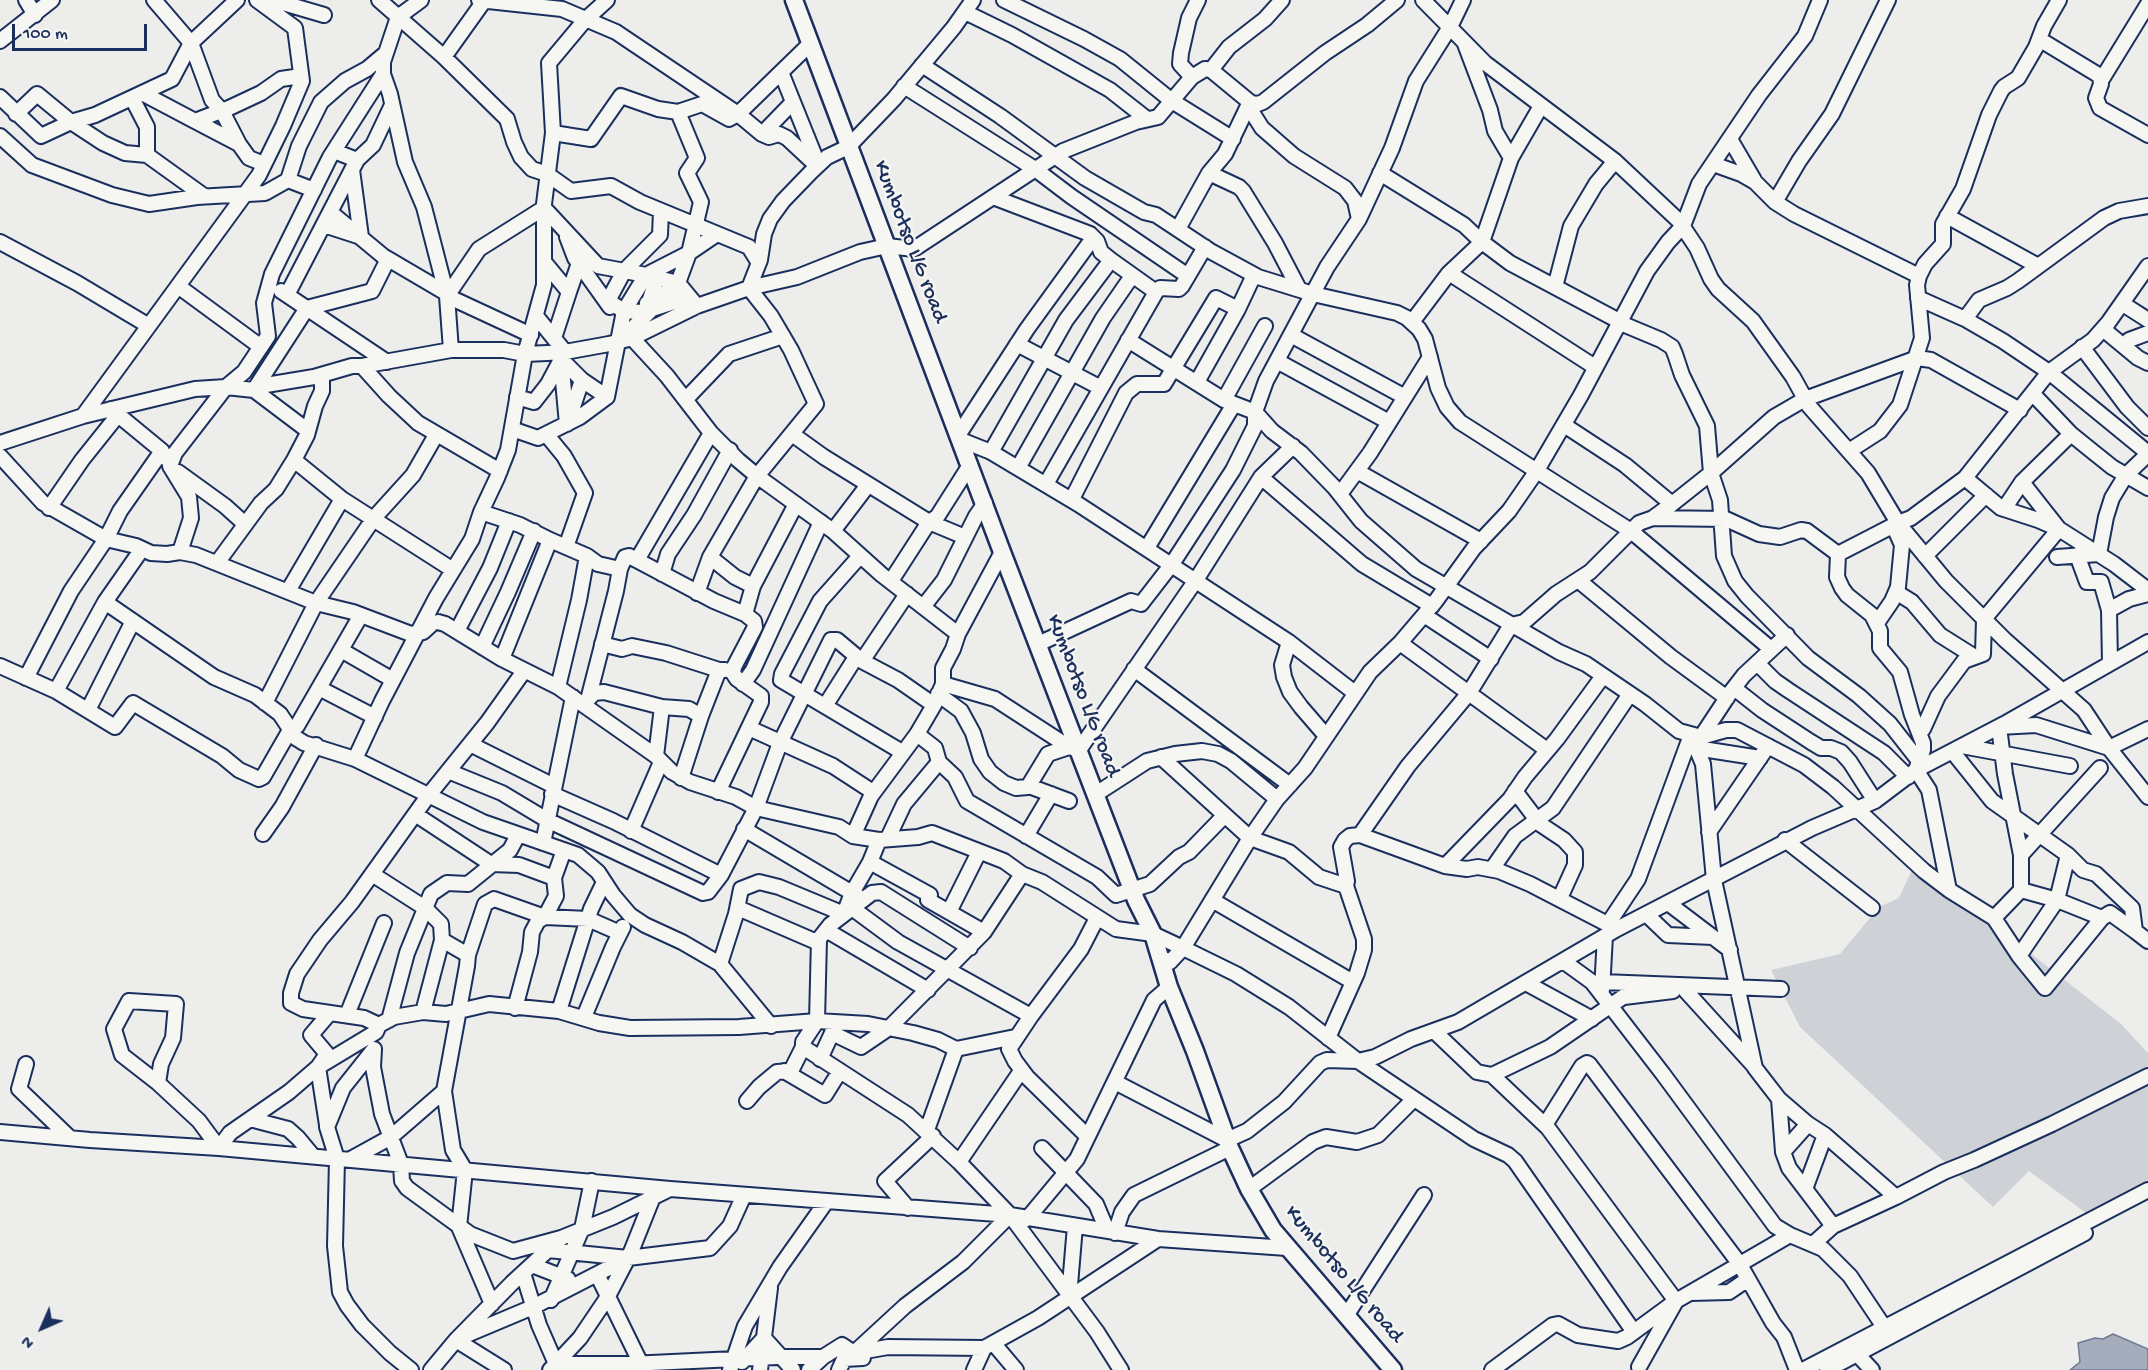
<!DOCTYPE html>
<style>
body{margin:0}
#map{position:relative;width:2148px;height:1370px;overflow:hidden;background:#edeeec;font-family:"Gochi Hand",sans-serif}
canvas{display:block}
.north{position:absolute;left:12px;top:1298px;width:60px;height:60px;-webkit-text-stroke:4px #f6f6f2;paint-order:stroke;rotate:225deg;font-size:16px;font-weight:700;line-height:24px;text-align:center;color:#1b2f5e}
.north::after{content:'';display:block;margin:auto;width:21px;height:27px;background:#1b2f5e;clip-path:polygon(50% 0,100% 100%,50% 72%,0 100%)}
.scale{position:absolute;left:12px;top:24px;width:135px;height:27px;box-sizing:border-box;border:3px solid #1b2f5e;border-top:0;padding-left:8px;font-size:18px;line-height:21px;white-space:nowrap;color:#1b2f5e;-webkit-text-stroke:4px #f6f6f2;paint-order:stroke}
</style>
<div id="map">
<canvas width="2148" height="1370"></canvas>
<div class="north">N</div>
<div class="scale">100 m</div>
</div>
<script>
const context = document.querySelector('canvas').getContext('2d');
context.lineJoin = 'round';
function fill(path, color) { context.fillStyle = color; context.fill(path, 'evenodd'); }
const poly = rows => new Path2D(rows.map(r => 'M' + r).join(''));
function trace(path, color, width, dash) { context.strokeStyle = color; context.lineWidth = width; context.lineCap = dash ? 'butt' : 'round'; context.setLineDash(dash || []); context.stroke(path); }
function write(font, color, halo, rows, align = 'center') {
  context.font = font + ' "Gochi Hand",sans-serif'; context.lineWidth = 4.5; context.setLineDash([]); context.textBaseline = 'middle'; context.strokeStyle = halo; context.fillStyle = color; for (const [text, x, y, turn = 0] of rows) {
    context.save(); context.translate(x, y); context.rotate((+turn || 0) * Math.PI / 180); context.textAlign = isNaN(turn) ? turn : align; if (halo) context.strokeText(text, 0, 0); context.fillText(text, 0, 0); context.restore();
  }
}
fill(poly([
 [1915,863,2121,1024,2148,1053,2148,1181,2086,1213,2029,1171,1993,1207,1800,1027,1771,970,1840,954,1879,907,1899,898]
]), '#ced2d7');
const water = poly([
 [2113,1334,2148,1349,2148,1370,2070,1370,2080,1362,2078,1343,2095,1338,2103,1339,2113,1334]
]);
fill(water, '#a5acbc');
trace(water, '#6e7a96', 1.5);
const minor = poly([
 [26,0,35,15],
 [154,0,191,43,212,100,222,111,239,144],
 [273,0,324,15],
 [379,0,444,57,507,119,514,142,521,157,532,169,547,174,571,191,611,186,640,202,749,247,759,263],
 [421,0,398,17,383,62,383,74,390,94,405,162,424,207,447,296,451,350],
 [479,0,562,9,616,32,738,114,762,134,769,137,779,134,787,138,817,166],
 [1004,0,1084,39,1120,59,1172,101,1233,139],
 [1423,0,1485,63,1615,161,1679,221,1697,248,1711,279,1718,289,1753,321,1793,377,1809,406,1868,473,1898,523,1946,581,2005,640,2084,710,2109,748,2148,797],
 [965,12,1012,35,1110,90,1147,119],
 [2039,39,2100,76,2101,84,2096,98,2100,108,2148,135],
 [0,41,52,0],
 [1465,44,1490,110,1495,131,1511,158],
 [444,57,484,1],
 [922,65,1000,116,1085,178,1144,212,1156,215,1212,252,1258,277,1313,294,1397,313,1407,318,1419,329,1425,339,1438,388,1447,407,1460,422,1631,531,1771,649],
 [1211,70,1229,47,1265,19,1282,0],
 [781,72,814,154,813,162],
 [1192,77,1180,64,1181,53,1189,18,1198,0],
 [2102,79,2148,4],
 [904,86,1035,169,1072,197,1188,276],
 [142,93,195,121],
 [0,97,41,136,71,122,95,115,172,79,191,43,237,0],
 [132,98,147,127,147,155,204,196],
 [1248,106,1262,128,1294,156,1345,188,1355,201,1359,219],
 [16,114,37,94,71,122,103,143,125,153,147,155],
 [553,133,591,139,621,96,658,109,678,112],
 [762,134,793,102],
 [0,136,32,165,112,195,149,204,197,197,265,193,288,180,314,190],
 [1730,139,1754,180],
 [334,151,357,160,373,145,392,105],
 [264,164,249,158,239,144,195,121,229,108,261,93,281,79,301,76],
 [1713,164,1741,174,1755,182,1775,202,1794,214,1919,276],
 [1209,173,1239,187,1243,191,1275,243,1299,289],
 [1380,173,1464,225,1482,242,1510,263,1619,321],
 [288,180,299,146,321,102,345,81,367,69,386,53],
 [993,197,1090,234,1097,241,1101,252,1111,260,1156,292],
 [1775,202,1799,161,1832,114,1888,0],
 [330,212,383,256,446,293],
 [1947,216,2038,266],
 [324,225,361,237,352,170],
 [1178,229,1209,173,1225,154,1248,106,1251,103],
 [567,237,575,258,610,307],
 [0,242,77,283,149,326],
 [545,263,569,292,579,263,585,262],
 [1449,273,1595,367],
 [178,286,261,347],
 [1555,287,1571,226,1596,184,1615,161],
 [281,291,387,362],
 [287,295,357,160],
 [1918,298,1965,319,2003,341,2049,372,2148,453],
 [647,303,679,285],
 [2123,304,2148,320],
 [697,306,678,283,689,253,717,234],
 [645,312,624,311,608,301,624,271,660,235,661,211],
 [644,317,657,278],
 [1965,319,1979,300,2007,288,2018,281,2104,218,2119,211,2148,206],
 [1412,322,1449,273,1482,242,1511,158,1541,106],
 [2103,329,2138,358,2148,363],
 [531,335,447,296,479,249,544,208,598,266,646,275,678,283],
 [1291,335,1405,397],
 [554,338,569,292],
 [623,338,652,309,689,297],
 [632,338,667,376,711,433,738,460,757,476,833,531,882,575,958,634],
 [1128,340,1224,400,1255,412,1272,431,1301,453,1334,487,1361,521,1416,569,1559,652,1586,664,1645,704,1679,731,1701,737,1726,730,1737,730,1804,765,1833,787,1924,871,1949,890,1929,790,1916,770,1919,761,1890,724,1859,696,1808,658,1747,596,1735,581,1724,556,1720,500,1711,473,1707,426,1682,375,1675,354,1672,347,1661,340,1618,322],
 [2129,340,2148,333],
 [1017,344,1101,388],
 [2082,347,2127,407,2148,428],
 [1277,361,1389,422],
 [362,366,389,396,418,423,500,471],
 [1197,382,1238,309],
 [2033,394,2071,434,2092,451,2112,467,2148,488],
 [517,397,534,402,548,384,565,352,536,316],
 [686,399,729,354,783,336],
 [1224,400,1265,326],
 [111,409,162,451,165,458],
 [83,416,259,175,283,126,302,81,295,28,257,0],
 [569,419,582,380],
 [567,424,561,359,582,380,607,397],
 [1564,425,1625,465,1672,504],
 [512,429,538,438,580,417,607,397,624,311,646,275,689,253,701,202,687,173,697,158,678,112,702,104,729,119,738,114,811,43],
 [307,430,254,390,307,308,372,291,388,259],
 [546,434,564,456,585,493,566,547],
 [792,434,824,457,929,522,965,537],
 [959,434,1027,329,1093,238],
 [961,440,991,452,1078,504,1289,642,1355,693],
 [0,443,83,416,195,389,226,387,254,390,266,385,314,377,352,366,362,366,451,350,504,350,525,354,547,353,565,352,609,344,632,338,697,306,749,288,797,277,860,252,887,246,914,249,1063,151,1136,122,1158,117,1192,77,1205,69,1211,70,1251,103,1258,104,1263,102,1325,53,1367,25,1397,0],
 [1849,451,1880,431,1900,405,1922,338,1917,285,1919,276,1925,264,1943,244,1943,224,1963,189,1989,115,2001,91,2004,87,2018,78,2036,47,2044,26,2059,0],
 [991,452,1066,320,1111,260],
 [0,456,43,503,106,539,136,546,151,553,167,554,180,552,196,555,316,603,353,612,411,634,423,632,433,623,438,622,445,624,502,659,558,687,656,756,672,772,690,782,736,797,756,808,839,827,853,836,879,840,918,837,932,833,1004,861,1022,874,1042,882,1116,929,1153,934,1183,948,1250,838,1277,799,1305,768,1370,672,1400,643,1435,602,1474,548,1509,511,1536,472,1581,395,1647,271,1668,242,1683,226,1699,184,1759,95,1805,36,1820,0],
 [294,460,342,499,453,570],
 [1018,468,1103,318,1132,276],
 [1357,471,1481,541],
 [178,472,225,506,245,524],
 [1261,477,1362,564,1432,606],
 [1965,478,2001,508,2038,520,2059,529,2114,564,2148,590],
 [1046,484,1156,292,1160,288,1179,289,1182,286,1205,247],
 [1340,494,1370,453,1430,357],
 [1072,499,1126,393,1137,384,1164,384,1216,298,1238,309,1254,275],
 [49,508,82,460,118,415],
 [2004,509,2022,482,2071,434],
 [481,512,520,525,550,540,587,556,598,564,620,569,625,557,629,556,714,601,745,614,754,621,755,627,734,667,733,673,737,679,761,696,761,702,718,792],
 [1653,518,1726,519,1759,534,1780,537,1801,530,1807,531,1838,554,1898,523,1911,518,1965,478,2049,372,2093,340,2108,323,2148,266],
 [833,531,868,485],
 [1147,548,1234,404],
 [180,552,191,518,189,497,170,466,175,453,226,387,244,372,268,336,264,303,272,274,330,157,383,74],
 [1838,554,1837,577,1842,588,1847,595,1872,615,1880,631,1880,648,1900,672,1912,715,1923,743,1923,750,1919,761],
 [2077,555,2087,582,2101,582,2109,610],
 [860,556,820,601,782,674,781,680,902,752],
 [1925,556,1986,495],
 [710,557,735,577,753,586],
 [2057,557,2099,554,2106,517,2112,498,2126,475,2148,454],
 [637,560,711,433],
 [217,563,261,503,276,489,294,460,307,435,315,406,322,391,322,375],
 [662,574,668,554,694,515,730,450],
 [1578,580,1671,657,1727,698],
 [891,581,929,522,937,517,970,465],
 [288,591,342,499],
 [1896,592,1912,602,1940,635,1975,657],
 [697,593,710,557,757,476,816,404,791,350,771,316,749,288,760,260,764,234,770,219,783,201,811,172,827,157,848,147,894,99,954,27,973,0],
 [105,602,214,677,255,695,280,714,296,738,304,743,355,759,483,822,578,855,598,872,613,895,630,915,645,925,682,942,720,964,771,1026],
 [923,607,944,580,976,516,985,503],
 [745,614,753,586,796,504],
 [1424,615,1491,659],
 [1877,623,1892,601,1898,587,1902,545,1893,525],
 [457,631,490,568,509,521],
 [1289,642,1282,665,1284,677,1290,692,1301,707,1326,736],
 [1400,643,1547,750],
 [602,644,622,649,632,646,666,653,719,670,725,670],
 [1038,644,1131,601,1141,604,1172,564,1233,470,1255,426,1255,412,1266,381,1327,267,1359,219,1392,148,1416,81,1450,27,1463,0],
 [482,647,508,592,534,531],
 [341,650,393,680],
 [502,659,550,540],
 [862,661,907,594],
 [1757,663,1775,681,1788,690,1884,753,1908,777],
 [2110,663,2109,610,2129,599,2148,594],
 [0,666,56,691,115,727,133,703,222,756,239,770,259,779,263,777,290,730,297,726,361,615],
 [1134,669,1290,785],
 [26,678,71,591,106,539,120,511,162,451],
 [743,684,753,670,821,522],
 [943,684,995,699,1069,747,1079,750,1196,580,1261,477,1293,446],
 [558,687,579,600,587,556],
 [319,688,375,717],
 [1734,688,1762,710,1811,742,1821,748,1831,748,1841,752,1850,762,1875,801],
 [56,691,105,602,142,549],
 [938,694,961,711,973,733,981,759,990,772,1004,783,1016,788,1028,787,1048,754,1069,747],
 [589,696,616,591,620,569],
 [265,703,316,603,374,518,413,475,436,435],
 [584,704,594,693,604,692,662,707,689,709,701,716,719,670],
 [825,706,856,657],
 [88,710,133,621],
 [749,728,833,766,873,792],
 [1923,729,1938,696,1964,661,1983,654,1984,619,2059,529,2022,482],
 [917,734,935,748,939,762,955,777,967,801,1097,877,1116,895,1150,884,1179,857,1189,852,1225,815],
 [1691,735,1703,764,1714,880,1755,1068,1779,1099],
 [1701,737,1730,693,1744,675,1787,635],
 [470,744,554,786],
 [1962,746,2070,766],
 [1696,748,1760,758],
 [1952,751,1992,801,2068,855,2057,900,2019,956],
 [656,756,662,707],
 [1161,757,1250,838,1289,852,1319,877,1346,886],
 [355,759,382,701,436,598,472,539,481,512,497,478,508,450,525,354,544,285,544,204,553,133,549,63,585,20,607,0],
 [448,771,502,793,547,820,703,893,708,892,721,875,756,808,780,743,831,640,837,640,862,661,898,680,934,705],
 [681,778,701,716],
 [1029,786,1069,801],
 [1515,791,1540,824,1564,840,1575,852,1575,865,1560,898],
 [552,794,613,821,721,875],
 [1096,794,1147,761,1175,754,1202,751,1218,754,1231,761,1277,799],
 [415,814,491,864,519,865,554,878],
 [744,829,859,897],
 [631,831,661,762],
 [1709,832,1768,746],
 [263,834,282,807,316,745],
 [1360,835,1408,766,1469,693,1511,625,1524,622,1556,594,1590,572,1639,523,1653,518,1672,504,1711,473,1774,417,1805,399,1917,358,1931,360,2020,410],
 [853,836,871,796,917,734,934,705,943,684,943,668,953,649,958,634,1002,552],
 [1026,836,1051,794],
 [888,838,904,804,939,762],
 [1785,840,1872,908],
 [543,843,573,697],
 [979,852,949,912,984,932],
 [2021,855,2100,768],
 [870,862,930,895,928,900,949,912],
 [1445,866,1510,799,1525,777,1557,739,1603,676],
 [1492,869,1515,836,1553,808,1630,694],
 [372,874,425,908,441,924,442,940,468,955,485,904,494,899,545,917,588,919,620,933],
 [1949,890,1994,918,2019,956,2045,988,2102,918,2110,913,2135,931,2132,908,2096,874,2083,870,2068,855],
 [2021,890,2057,900,2102,918],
 [1212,900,1353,982],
 [1668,903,1730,950],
 [738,908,819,943],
 [852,908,898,942,1031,1016,1009,1049,1015,1061,1027,1077,1087,1136],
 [1646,914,1668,935,1713,937],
 [1994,918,2021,890,2021,855,2005,774,1999,727,2036,725,2109,748,2148,729],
 [1608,924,1638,879,1691,735],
 [826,930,928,990],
 [2135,931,2148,941],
 [970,948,881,892,872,893,830,925,819,939,817,1021,803,1042,803,1047,908,1115,959,1162,1010,1215,1097,1332,1121,1370],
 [1161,958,1170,962,1183,948,1236,974,1289,1007,1358,1061,1474,1139,1508,1155,1515,1161,1634,1332],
 [1563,961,1592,982,1663,1074,1775,1226,1790,1235,1823,1249,1850,1276,1884,1327],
 [720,964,736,914,741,889,759,882,779,887,844,914,852,893,870,862,879,840],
 [1602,982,1781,989],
 [1526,983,1592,1019],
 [1602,990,1605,936],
 [1685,990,1754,1066],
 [1624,997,1673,991],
 [515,1008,530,952,532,932,538,921,545,917,556,896,554,878,564,850],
 [559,1011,591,909,604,882],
 [423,1012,442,940],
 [347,1015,384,923],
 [1031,1016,1081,949,1097,918],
 [584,1017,613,947,623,927],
 [389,1020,407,953,431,894,447,883,468,884,510,850,518,835],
 [834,1023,832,1033,861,1047,889,1028,984,932,1022,874],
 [379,1025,364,1018,303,1009,291,1003,291,993,297,974,320,940,352,902,428,796,487,723,524,671],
 [1434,1031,1477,1072,1492,1075,1548,1128,1676,1301,1639,1367],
 [1328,1038,1357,973,1364,950,1364,939,1346,886,1347,881,1341,847,1345,840,1350,836,1360,835,1445,866,1467,869,1478,867,1499,871,1530,884,1617,929],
 [374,1049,343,1088,327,1127,337,1159,335,1246,340,1292,347,1305,362,1325,390,1353,411,1370],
 [374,1049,373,1067,382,1114,401,1164,402,1181,407,1188,470,1234,513,1251,561,1238],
 [820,1059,832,1033],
 [26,1064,19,1089,70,1138],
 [784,1071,825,1095,840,1071],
 [1492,1075,1550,1047,1642,984],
 [1115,1082,1227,1140,1247,1131,1284,1102,1320,1063,1327,1060,1358,1061,1375,1057,1411,1039,1458,1022,1617,929,1812,828,1875,801,1916,770,2004,724,2148,642],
 [158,1083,161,1064,173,1038,176,1004,129,1001,114,1029,122,1055,158,1083,199,1121,219,1148,230,1133,289,1092,318,1067,376,1032,379,1025,394,1017,423,1012,446,1014,489,1004,559,1011,599,1023,630,1028,739,1027,817,1021,868,1024,913,1033,938,1040,956,1049,1015,1037],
 [444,1091,467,966,468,955],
 [747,1101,759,1087,777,1072,791,1071,803,1047],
 [250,1119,288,1129,298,1138,313,1156],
 [327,1125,318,1067,327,1054,311,1035,329,1014],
 [1545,1125,1582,1066,1587,1063,1589,1064,1739,1263,1773,1323,1784,1337,1797,1370],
 [927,1130,956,1049],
 [0,1132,90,1140,219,1148,670,1189,1010,1215,1158,1239,1287,1248],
 [1042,1148,1096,1204,1107,1230],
 [1783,1152,1779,1099,1808,1124],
 [351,1159,391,1137,444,1091,453,1150,465,1170,459,1227,492,1304],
 [959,1162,1021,1071],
 [1249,1189,1313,1142,1326,1137,1357,1142,1378,1135,1414,1099],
 [1805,1189,1789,1168,1783,1152,1808,1124,1825,1135],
 [908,1208,885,1181,933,1136],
 [1027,1219,1077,1159,1154,1000,1169,987],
 [1833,1226,1805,1189,1825,1135,1896,1197],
 [1115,1233,1122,1212,1134,1195,1230,1148],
 [1813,1244,1833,1226,1844,1221,1896,1197,1944,1172,1974,1160,2052,1124,2148,1076],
 [628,1258,710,1248,730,1226,744,1195],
 [532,1265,568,1279],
 [523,1273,539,1325,556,1364,628,1364],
 [597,1274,641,1364,647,1369],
 [1690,1293,1729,1292,1748,1279],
 [1069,1297,1075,1226],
 [551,1300,582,1229,592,1181],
 [1346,1316,1424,1195],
 [464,1336,533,1307,628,1258,548,1250],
 [456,1340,504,1370],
 [994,1344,1016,1370],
 [854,1353,905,1306,963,1262,1010,1215],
 [1857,1354,1872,1370],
 [742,1362,764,1338,793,1370],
 [431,1370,456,1340,512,1283,561,1238,613,1217,670,1189],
 [550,1370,580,1338,607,1298,631,1252,653,1197],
 [618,1370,630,1364,777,1357,823,1357],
 [730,1370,745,1326,780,1267,826,1202],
 [760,1370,770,1288],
 [809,1370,823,1357,842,1345,854,1353,888,1347,984,1348,1038,1318,1158,1239],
 [839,1370,844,1359,863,1358],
 [974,1370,984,1348],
 [1492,1370,1553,1325,1558,1324,1578,1335,1618,1341,1627,1337,1676,1301,1790,1235],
 [1803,1370,2148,1190],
 [1827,1370,2085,1233]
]);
const major = poly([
 [794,0,1002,552,1136,900,1153,934,1169,987,1195,1051,1230,1148,1249,1189,1273,1230,1393,1370]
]);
trace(minor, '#1b2f5e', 18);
trace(major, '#1b2f5e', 21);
trace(minor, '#f6f6f2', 14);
trace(major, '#f6f6f2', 16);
write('22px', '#1b2f5e', '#f6f6f2', [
 ["Kumbotso L/G road",909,242,69],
 ["Kumbotso L/G road",1082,696,69],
 ["Kumbotso L/G road",1343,1275,50]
]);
</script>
